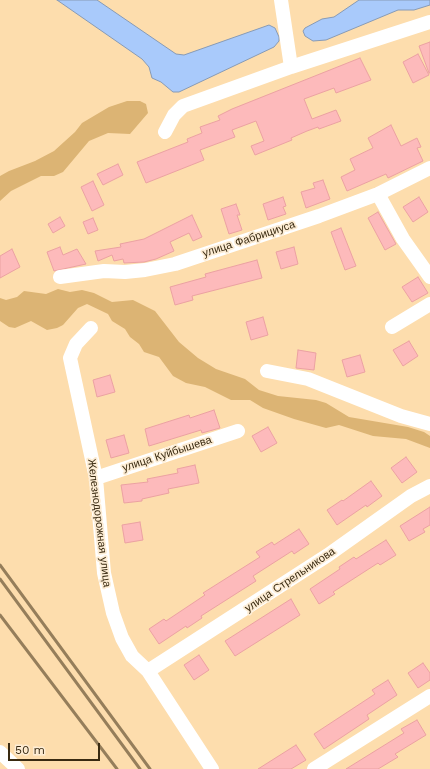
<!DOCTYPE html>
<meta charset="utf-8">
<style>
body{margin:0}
#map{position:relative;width:430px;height:769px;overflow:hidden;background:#fdddad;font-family:"Work Sans",sans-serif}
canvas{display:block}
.scale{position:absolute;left:8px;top:743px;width:92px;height:18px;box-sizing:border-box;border:2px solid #392a11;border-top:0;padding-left:5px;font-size:12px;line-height:14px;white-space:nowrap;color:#392a11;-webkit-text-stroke:3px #fdedd5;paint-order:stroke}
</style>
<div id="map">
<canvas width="430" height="769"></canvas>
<div class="scale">50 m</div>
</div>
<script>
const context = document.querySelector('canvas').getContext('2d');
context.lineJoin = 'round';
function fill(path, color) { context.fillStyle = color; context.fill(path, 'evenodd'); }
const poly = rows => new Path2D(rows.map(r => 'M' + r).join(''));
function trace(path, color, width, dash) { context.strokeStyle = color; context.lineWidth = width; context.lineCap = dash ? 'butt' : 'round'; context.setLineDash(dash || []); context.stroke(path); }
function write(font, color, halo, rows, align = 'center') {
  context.font = font + ' "Work Sans",sans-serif'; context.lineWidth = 3.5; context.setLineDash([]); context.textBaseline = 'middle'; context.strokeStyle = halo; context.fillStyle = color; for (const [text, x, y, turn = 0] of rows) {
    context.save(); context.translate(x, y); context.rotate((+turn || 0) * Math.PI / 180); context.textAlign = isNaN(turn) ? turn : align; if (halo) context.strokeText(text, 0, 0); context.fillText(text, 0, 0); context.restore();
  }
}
fill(poly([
 [127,101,140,101,146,104,148,113,130,134,108,133,89,141,63,172,54,176,41,176,11,191,0,201,0,176,9,171,35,161,54,151,75,132,82,123,109,107],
 [58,289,70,292,82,290,94,293,112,302,133,300,155,311,179,342,198,358,216,369,245,379,259,390,278,396,316,400,326,403,349,417,408,427,424,432,430,436,430,448,406,439,373,436,339,425,326,428,294,419,263,408,250,400,231,400,205,387,186,383,173,376,159,357,144,352,139,344,130,337,125,329,112,321,108,314,87,304,78,308,63,325,57,328,47,330,31,321,15,328,9,327,0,321,0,298,6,300,17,297,24,291,46,294]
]), '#dcb474');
const water = poly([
 [57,0,97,0,176,54,184,55,269,25,275,28,279,37,279,41,274,47,179,92,173,92,161,82,152,78,149,67,142,59,57,0],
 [359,0,430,0,430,5,414,10,398,10,326,40,313,41,305,36,303,31,305,28,322,19,334,17,359,0]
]);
fill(water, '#a9cafb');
trace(water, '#879ab5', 1);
const building = poly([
 [430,42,430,73,429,73,419,46,430,42],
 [418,54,429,75,413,83,403,62,418,54],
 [360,58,371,80,336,93,334,88,304,99,312,119,336,110,341,121,319,129,318,127,307,131,291,138,292,140,255,155,251,146,264,141,256,121,232,130,235,137,200,150,204,160,146,183,137,162,188,142,187,139,202,133,200,127,220,120,218,116,232,109,360,58],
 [391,125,401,146,417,138,421,147,417,148,423,161,388,178,386,174,347,191,341,177,355,170,350,159,373,148,368,138,391,125],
 [118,164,123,175,103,185,97,174,118,164],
 [323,180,330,199,306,208,301,192,315,188,313,183,323,180],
 [93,181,104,205,92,211,81,187,93,181],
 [283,197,286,206,283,207,286,214,268,220,263,204,283,197],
 [419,197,428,212,413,222,403,207,419,197],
 [236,204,240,215,237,215,242,230,229,234,221,209,236,204],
 [378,212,396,244,385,250,368,218,378,212],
 [192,215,202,237,193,241,189,233,170,242,174,251,156,259,144,262,124,263,123,259,114,261,112,255,98,261,95,251,121,247,120,244,144,239,192,215],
 [60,217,65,226,53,233,48,224,60,217],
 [93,218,98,230,88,234,83,222,93,218],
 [341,228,356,266,345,270,331,232,341,228],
 [60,247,63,255,77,249,86,264,54,271,47,252,60,247],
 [294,247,298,264,281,269,276,252,294,247],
 [12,249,20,267,0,278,0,256,12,249],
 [257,260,262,278,192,296,193,300,175,305,170,287,206,277,205,274,257,260],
 [418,277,428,293,412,302,402,287,418,277],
 [263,317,268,335,251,340,246,322,263,317],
 [409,341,418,356,403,366,393,350,409,341],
 [298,350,316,353,314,370,296,368,298,350],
 [360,355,365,372,347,377,342,360,360,355],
 [110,375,115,392,97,397,93,380,110,375],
 [214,410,220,428,202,433,201,430,149,446,145,429,189,415,190,418,214,410],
 [268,427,277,443,261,452,252,436,268,427],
 [124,435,129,453,111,458,106,440,124,435],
 [406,457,417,472,402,483,391,468,406,457],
 [195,465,199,483,168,489,169,493,142,499,142,501,124,503,121,485,148,482,147,479,178,473,177,469,195,465],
 [371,481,382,496,367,507,366,505,337,525,327,510,342,500,343,501,371,481],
 [430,507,430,525,423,529,425,532,409,541,400,526,430,507],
 [140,522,143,540,125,543,122,525,140,522],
 [299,529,309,544,294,554,292,551,253,576,256,581,201,616,202,618,187,628,186,626,159,644,149,629,164,619,166,621,205,595,203,593,260,557,256,552,272,542,274,545,299,529],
 [386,540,396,555,380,565,378,563,333,592,335,594,319,604,310,589,340,569,339,567,354,557,356,559,386,540],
 [291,599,300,615,235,656,225,641,291,599],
 [199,655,209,670,194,680,184,665,199,655],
 [423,663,430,673,430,680,418,688,408,673,423,663],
 [388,680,397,695,367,715,369,719,324,749,314,734,375,694,372,690,388,680],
 [417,720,426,735,395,754,398,757,378,769,346,769,404,733,401,729,417,720],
 [296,745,306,760,291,769,258,769,296,745]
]);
fill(building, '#fdbabb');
trace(building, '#eba1a2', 1);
trace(poly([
 [281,0,291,67],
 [165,132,174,115,183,106,291,67,430,22],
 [378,194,403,239,430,277],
 [60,277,104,271,125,272,145,270,175,264,319,216,378,194,430,168],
 [392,327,430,304],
 [91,328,76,344,70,358,96,478,104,573,113,613,122,638,132,656,148,671,212,769],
 [267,371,308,379,401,416,430,424],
 [96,478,238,431],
 [148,671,328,555,411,496,430,486],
 [0,752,18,769],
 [314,769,430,696]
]), '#fff', 14);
trace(poly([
 [0,565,150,769],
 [0,579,140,769],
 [0,615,117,769]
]), '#957e5b', 3);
write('11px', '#392a11', '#fdedd5', [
 ["улица Фабрициуса",249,239,-18],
 ["улица Куйбышева",167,454,-18],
 ["Железнодорожная улица",99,523,83],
 ["улица Стрельникова",290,580,-34]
]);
</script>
